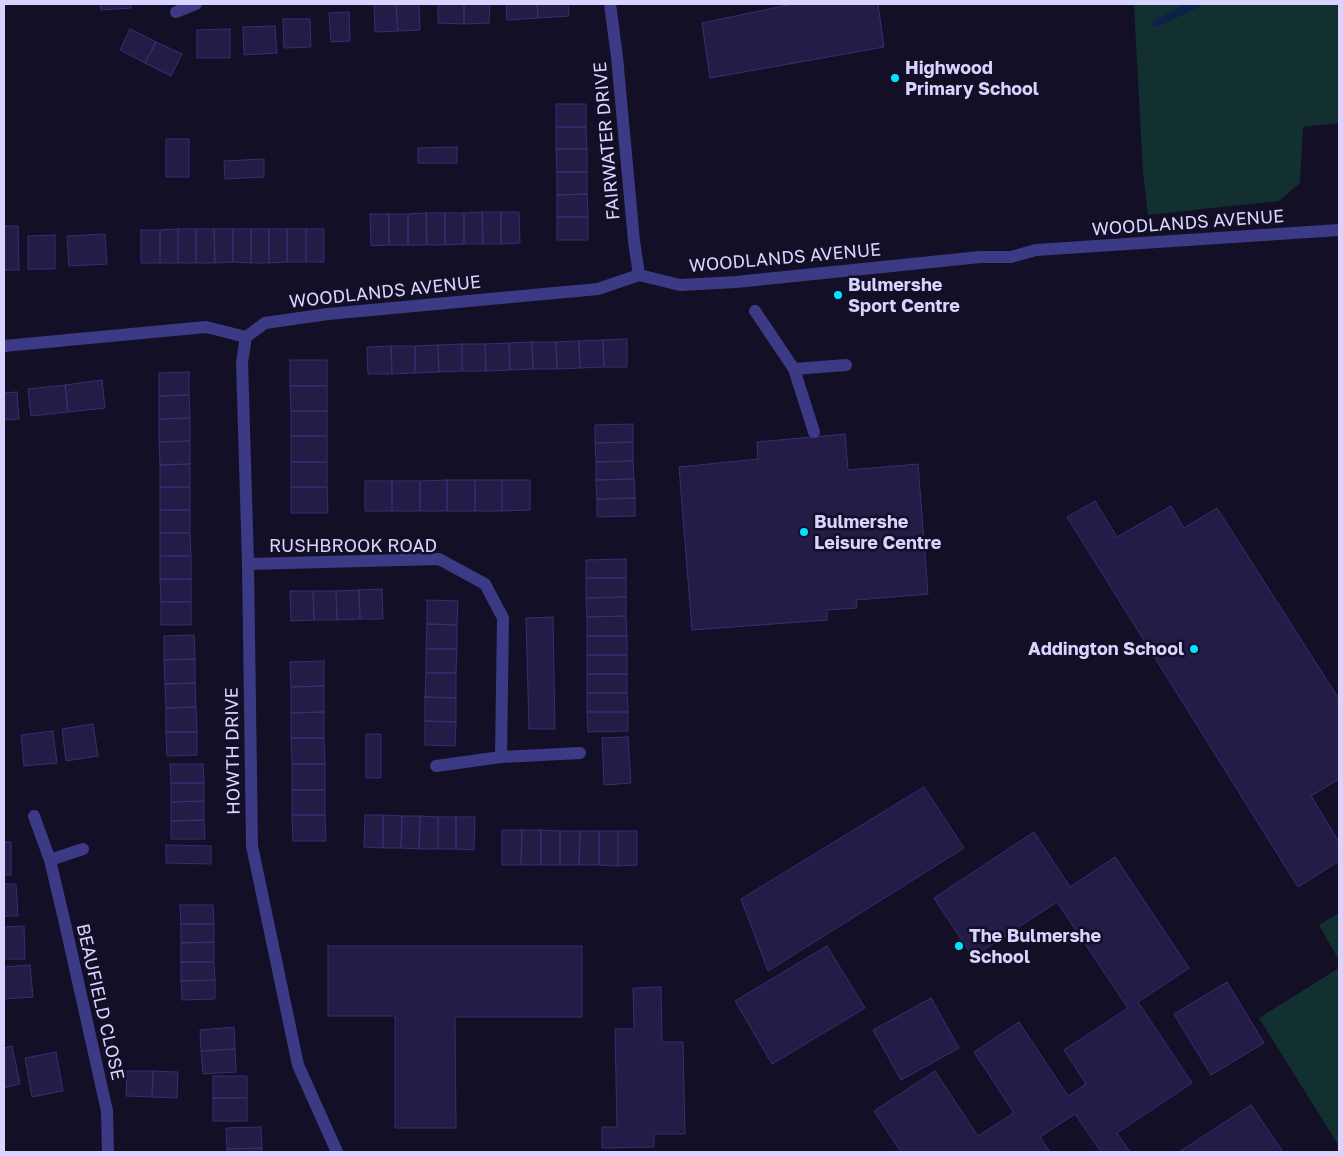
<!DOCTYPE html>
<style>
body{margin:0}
#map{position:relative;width:1343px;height:1156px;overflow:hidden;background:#130f26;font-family:"Golos Text",sans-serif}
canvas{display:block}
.frame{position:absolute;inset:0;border:5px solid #d9d4ff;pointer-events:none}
</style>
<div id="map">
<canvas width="1343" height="1156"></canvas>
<div class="frame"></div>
</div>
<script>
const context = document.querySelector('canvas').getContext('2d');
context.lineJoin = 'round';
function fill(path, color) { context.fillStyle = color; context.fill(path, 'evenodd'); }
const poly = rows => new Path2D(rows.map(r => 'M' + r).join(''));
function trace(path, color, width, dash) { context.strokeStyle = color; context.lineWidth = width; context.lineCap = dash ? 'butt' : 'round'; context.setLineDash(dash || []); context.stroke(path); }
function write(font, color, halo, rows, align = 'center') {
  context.font = font + ' "Golos Text",sans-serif'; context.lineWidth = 5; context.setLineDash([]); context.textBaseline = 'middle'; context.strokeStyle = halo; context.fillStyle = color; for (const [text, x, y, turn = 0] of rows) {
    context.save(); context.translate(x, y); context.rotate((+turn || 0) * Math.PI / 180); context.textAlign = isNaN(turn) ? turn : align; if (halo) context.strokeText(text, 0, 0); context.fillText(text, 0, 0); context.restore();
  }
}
fill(poly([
 [1134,4,1338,4,1339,123,1303,127,1300,183,1279,201,1148,215,1143,173],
 [1339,913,1339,960,1319,925],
 [1339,968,1339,1146,1259,1018]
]), '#12302f');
trace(poly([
 [1157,23,1196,4]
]), '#0c2248', 8);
const building = poly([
 [100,4,131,4,131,8,101,10,100,4],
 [374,4,396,4,398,31,375,32,374,4],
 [396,4,419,4,420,30,398,31,396,4],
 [438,4,464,4,464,24,438,23,438,4],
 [464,4,490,4,489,23,464,24,464,4],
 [506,4,537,4,538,18,507,20,506,4],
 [537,4,568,4,569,16,538,18,537,4],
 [793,4,878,4,884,47,710,78,702,23,793,4],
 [349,12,350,41,331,42,329,13,349,12],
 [283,19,310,19,311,47,284,48,283,19],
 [275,26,277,53,244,55,243,27,275,26],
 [130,29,156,42,145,63,120,50,130,29],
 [230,29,230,58,197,58,197,30,230,29],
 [156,42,182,54,171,76,145,63,156,42],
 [556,104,586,104,586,127,556,127,556,104],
 [556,127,586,127,587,149,556,149,556,127],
 [166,139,189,139,189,177,166,177,166,139],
 [457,147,457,163,418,163,418,148,457,147],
 [556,149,587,149,587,172,557,172,556,149],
 [264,159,264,177,225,179,224,161,264,159],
 [557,172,587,172,587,194,557,195,557,172],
 [587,194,588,217,557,217,557,195,587,194],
 [482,212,501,212,501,244,483,244,482,212],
 [482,212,483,244,464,244,464,213,482,212],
 [501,212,519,212,520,243,501,244,501,212],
 [426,213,445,213,445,245,427,245,426,213],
 [426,213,427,245,408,245,408,214,426,213],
 [445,213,464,213,464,244,445,245,445,213],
 [370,214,389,214,389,245,371,246,370,214],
 [389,214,408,214,408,245,389,245,389,214],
 [557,217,588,217,588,240,557,240,557,217],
 [4,226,18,226,19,270,4,270,4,226],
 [178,229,196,229,196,263,178,263,178,229],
 [178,229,178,263,160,263,160,230,178,229],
 [196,229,214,229,215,263,196,263,196,229],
 [214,229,233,229,233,262,215,263,214,229],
 [233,229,251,229,251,263,233,262,233,229],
 [251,229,269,229,269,263,251,263,251,229],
 [269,229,287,229,287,262,269,263,269,229],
 [287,229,306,229,306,262,287,262,287,229],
 [306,229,324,229,324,262,306,262,306,229],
 [141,230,160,230,160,263,141,263,141,230],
 [105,234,107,264,69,266,67,236,105,234],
 [55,235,55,269,28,269,28,236,55,235],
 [627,339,627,367,604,367,603,340,627,339],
 [603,340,604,367,580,368,579,341,603,340],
 [579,341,580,368,557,369,556,342,579,341],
 [532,342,556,342,557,369,533,369,532,342],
 [532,342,533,369,510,370,509,343,532,342],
 [509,343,510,370,486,371,485,344,509,343],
 [462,344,485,344,486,371,462,371,462,344],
 [462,344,462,371,439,372,438,345,462,344],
 [438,345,439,372,415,373,415,346,438,345],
 [391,346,415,346,415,373,392,374,391,346],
 [391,346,392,374,368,374,367,347,391,346],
 [290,360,327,360,327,386,290,386,290,360],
 [189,372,189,395,159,396,159,373,189,372],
 [102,380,105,408,68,412,65,385,102,380],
 [65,385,68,412,31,416,28,389,65,385],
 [290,386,327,386,327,411,291,411,290,386],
 [17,392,19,419,4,420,4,393,17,392],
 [189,395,190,418,159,419,159,396,189,395],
 [291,411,327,411,327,436,291,436,291,411],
 [190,418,190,441,159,442,159,419,190,418],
 [633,424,633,442,595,443,595,425,633,424],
 [845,434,848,470,918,464,928,594,856,600,857,608,827,610,827,620,692,630,679,467,758,459,757,442,845,434],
 [291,436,327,436,327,462,291,462,291,436],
 [190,441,190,464,160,465,159,442,190,441],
 [633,442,633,461,596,462,595,443,633,442],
 [633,461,634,479,596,480,596,462,633,461],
 [291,462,327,462,327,487,291,487,291,462],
 [190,464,190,487,160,487,160,465,190,464],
 [634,479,635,498,597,499,596,480,634,479],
 [447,480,447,511,420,511,420,481,447,480],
 [447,480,475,480,475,511,447,511,447,480],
 [475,480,502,480,502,511,475,511,475,480],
 [502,480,530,480,530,510,502,511,502,480],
 [365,481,392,481,392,511,365,511,365,481],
 [392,481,420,481,420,511,392,511,392,481],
 [160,487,190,487,190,510,160,510,160,487],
 [291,487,327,487,328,513,291,513,291,487],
 [635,498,635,516,597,517,597,499,635,498],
 [1095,501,1117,537,1171,506,1184,528,1217,508,1339,699,1339,779,1311,796,1339,842,1339,861,1298,887,1067,517,1095,501],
 [160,510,190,510,190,533,160,533,160,510],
 [160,533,190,533,191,556,160,556,160,533],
 [160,556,191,556,191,579,160,579,160,556],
 [626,559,626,578,586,578,586,560,626,559],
 [586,578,626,578,626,597,586,598,586,578],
 [160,579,191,579,191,602,161,602,160,579],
 [382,589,383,619,360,619,359,590,382,589],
 [359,590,360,619,337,620,336,591,359,590],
 [290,591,313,591,314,620,291,621,290,591],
 [313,591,336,591,337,620,314,620,313,591],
 [626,597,626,616,587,617,586,598,626,597],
 [427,600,458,601,457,625,427,624,427,600],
 [161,602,191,602,191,625,161,625,161,602],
 [626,616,627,636,587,636,587,617,626,616],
 [553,617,555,729,529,729,526,618,553,617],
 [427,624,457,625,457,649,426,649,427,624],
 [194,635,195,659,164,660,164,636,194,635],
 [587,636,627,636,627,655,587,655,587,636],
 [426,649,457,649,456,673,426,673,426,649],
 [587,655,627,655,627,674,587,674,587,655],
 [195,659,195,683,165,684,164,660,195,659],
 [324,661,324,686,291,687,290,662,324,661],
 [426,673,456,673,456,698,425,697,426,673],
 [587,674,627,674,627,693,587,693,587,674],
 [195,683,196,707,166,708,165,684,195,683],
 [324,686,324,712,291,713,291,687,324,686],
 [587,693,627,693,628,712,587,712,587,693],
 [425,697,456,698,456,722,425,721,425,697],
 [196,707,197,732,166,732,166,708,196,707],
 [324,712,324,738,291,738,291,713,324,712],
 [587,712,628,712,628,731,588,732,587,712],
 [425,721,456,722,455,746,425,745,425,721],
 [93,724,98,756,66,761,62,729,93,724],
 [53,731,57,763,24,766,21,735,53,731],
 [166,732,197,732,197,755,167,756,166,732],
 [366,734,381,734,381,778,366,778,366,734],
 [628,737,631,783,604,785,602,738,628,737],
 [291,738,324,738,325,764,292,764,291,738],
 [170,764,203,764,204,783,171,783,170,764],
 [292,764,325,764,325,790,292,790,292,764],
 [171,783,204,783,204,801,171,802,171,783],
 [924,787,964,848,768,971,741,899,924,787],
 [292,790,325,790,325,815,292,815,292,790],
 [204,801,204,820,171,821,171,802,204,801],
 [292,815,325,815,326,841,293,841,292,815],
 [365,815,383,815,383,848,364,847,365,815],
 [383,815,402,816,401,848,383,848,383,815],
 [402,816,420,816,419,849,401,848,402,816],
 [420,816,438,817,438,849,419,849,420,816],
 [438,817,456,817,456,849,438,849,438,817],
 [456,817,475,817,474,850,456,849,456,817],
 [204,820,205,839,171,839,171,821,204,820],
 [502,830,522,830,521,865,502,865,502,830],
 [522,830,541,830,541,865,521,865,522,830],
 [541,830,560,831,560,865,541,865,541,830],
 [560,831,580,831,579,865,560,865,560,831],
 [580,831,599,831,599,865,579,865,580,831],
 [599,831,618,831,618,866,599,865,599,831],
 [618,831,637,831,637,865,618,866,618,831],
 [1034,832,1070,887,1115,857,1189,968,1138,1002,1192,1083,1117,1133,1130,1152,1101,1152,1075,1114,1040,1137,1050,1152,901,1152,874,1111,935,1071,978,1136,1014,1113,974,1052,1019,1022,1068,1096,1086,1084,1064,1050,1128,1008,1057,902,973,957,934,898,1034,832],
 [4,842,11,842,11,875,4,875,4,842],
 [166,845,211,846,211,864,166,863,166,845],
 [4,884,16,884,18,916,4,916,4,884],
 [180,905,213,905,214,924,181,924,180,905],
 [181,924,214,924,214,942,181,943,181,924],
 [24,926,25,959,4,959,4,927,24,926],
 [214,942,214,962,181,962,181,943,214,942],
 [328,946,582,946,582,1017,455,1017,456,1128,395,1128,395,1016,328,1016,328,946],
 [827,946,865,1008,772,1064,735,1001,827,946],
 [181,962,214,962,215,980,181,981,181,962],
 [30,965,33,997,4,999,4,967,30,965],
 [215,980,215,999,182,1000,181,981,215,980],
 [1227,982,1264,1043,1211,1075,1174,1014,1227,982],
 [661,987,662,1042,683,1042,685,1134,654,1134,654,1147,602,1148,602,1127,617,1127,615,1029,634,1029,633,988,661,987],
 [931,998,959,1048,901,1080,873,1030,931,998],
 [234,1027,235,1049,201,1051,200,1030,234,1027],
 [12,1046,20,1084,4,1088,4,1048,12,1046],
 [235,1049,236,1072,203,1074,201,1051,235,1049],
 [56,1052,63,1091,32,1097,25,1058,56,1052],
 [127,1071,153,1071,152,1097,126,1096,127,1071],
 [153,1071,178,1072,177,1098,152,1097,153,1071],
 [213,1076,247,1076,247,1098,213,1098,213,1076],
 [213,1098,247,1098,247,1121,213,1121,213,1098],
 [1251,1105,1283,1152,1179,1152,1251,1105],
 [261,1127,262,1148,227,1149,226,1128,261,1127],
 [262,1148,262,1152,227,1152,227,1149,262,1148]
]);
fill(building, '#241b47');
trace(building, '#3b2d73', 1);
trace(poly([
 [610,4,617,57,634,241,639,275],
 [176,12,196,4],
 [755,311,794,369,814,432],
 [246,337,265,323,328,314,598,289,639,275,680,285,736,282,980,257,1011,257,1036,250,1339,230],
 [246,337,242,362,248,564,252,846,298,1065,337,1152],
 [4,346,206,327,246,337],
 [794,369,846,365],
 [248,564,439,559,485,584,503,618,501,757,436,766],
 [501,757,580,753],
 [34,816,50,860,66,928,107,1111,108,1152],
 [50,860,83,849]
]), '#3d3a85', 12);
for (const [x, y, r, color] of [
 [895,78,5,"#00e5ff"],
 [838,295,5,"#00e5ff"],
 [804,532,5,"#00e5ff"],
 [1194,649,5,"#00e5ff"],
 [959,946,5,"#00e5ff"]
]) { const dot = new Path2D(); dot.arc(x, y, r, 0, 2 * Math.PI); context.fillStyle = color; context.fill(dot); trace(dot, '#130f26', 2); }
write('bold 18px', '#d9d4ff', '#130f26', [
 ["Highwood",905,68],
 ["Primary School",905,89],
 ["Bulmershe",848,285],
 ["Sport Centre",848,306],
 ["Bulmershe",814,522],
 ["Leisure Centre",814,543],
 ["Addington School",1184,649,"right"],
 ["The Bulmershe",969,936],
 ["School",969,957]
], 'left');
write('18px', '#d9d4ff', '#130f26', [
 ["FAIRWATER DRIVE",607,141,-95],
 ["WOODLANDS AVENUE",1188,223,-4],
 ["WOODLANDS AVENUE",785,258,-5],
 ["WOODLANDS AVENUE",385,292,-6],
 ["RUSHBROOK ROAD",353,546],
 ["HOWTH DRIVE",233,751,-91],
 ["BEAUFIELD CLOSE",100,1002,77]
]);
</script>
